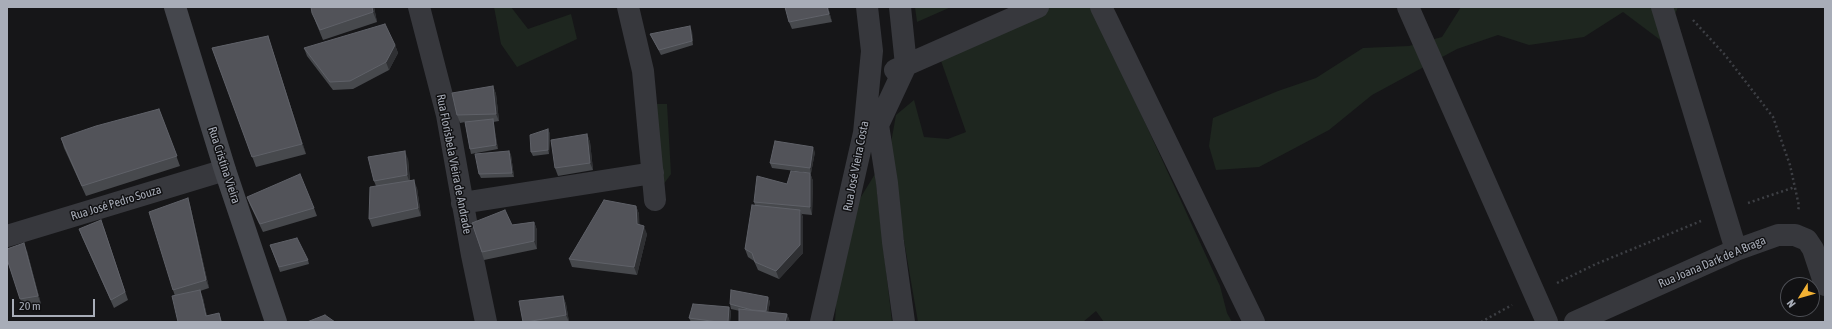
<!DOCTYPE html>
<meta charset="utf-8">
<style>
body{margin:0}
#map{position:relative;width:1832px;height:329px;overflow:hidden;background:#161618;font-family:"Asap Condensed",sans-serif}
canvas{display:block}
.frame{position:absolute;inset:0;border:8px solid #a8adb8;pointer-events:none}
.north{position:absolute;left:1780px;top:277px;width:40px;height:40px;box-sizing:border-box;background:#111113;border:1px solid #4d4f55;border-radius:50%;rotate:233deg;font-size:11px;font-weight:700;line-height:16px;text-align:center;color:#a8adb8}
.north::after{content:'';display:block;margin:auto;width:14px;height:18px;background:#f2b134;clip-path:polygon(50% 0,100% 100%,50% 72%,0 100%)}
.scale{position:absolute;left:12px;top:299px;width:83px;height:18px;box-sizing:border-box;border:2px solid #a8adb8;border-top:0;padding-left:5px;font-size:12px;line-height:14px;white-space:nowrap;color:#a8adb8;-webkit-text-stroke:3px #111113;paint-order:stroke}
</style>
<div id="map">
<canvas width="1832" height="329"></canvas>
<div class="frame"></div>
<div class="north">N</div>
<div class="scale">20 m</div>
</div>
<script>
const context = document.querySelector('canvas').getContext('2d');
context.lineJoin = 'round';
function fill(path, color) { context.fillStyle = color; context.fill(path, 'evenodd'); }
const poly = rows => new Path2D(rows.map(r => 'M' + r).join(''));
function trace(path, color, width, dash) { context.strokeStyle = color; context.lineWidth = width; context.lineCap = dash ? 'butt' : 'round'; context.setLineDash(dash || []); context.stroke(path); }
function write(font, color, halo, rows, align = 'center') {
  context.font = font + ' "Asap Condensed",sans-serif'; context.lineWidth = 3; context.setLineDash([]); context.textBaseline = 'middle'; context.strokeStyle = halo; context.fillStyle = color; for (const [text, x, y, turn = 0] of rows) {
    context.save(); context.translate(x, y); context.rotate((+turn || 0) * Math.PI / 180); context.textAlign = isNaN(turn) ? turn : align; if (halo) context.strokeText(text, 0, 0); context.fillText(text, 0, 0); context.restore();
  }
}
fill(poly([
 [494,7,511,7,528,29,571,14,577,39,517,67,501,44],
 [915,7,951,7,917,22],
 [1051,7,1092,7,1220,286,1227,313,1232,322,1104,322,1096,311,1083,322,918,322,889,154,896,115,914,100,924,137,948,139,966,132,939,55],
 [1461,7,1678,7,1663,42,1623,12,1584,37,1529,45,1498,35,1457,49,1372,95,1329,130,1259,167,1216,170,1209,146,1213,118,1278,91,1316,78,1363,48,1409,46,1442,37],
 [656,104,667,104,671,174,663,185],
 [875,174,892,322,835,322,837,285,856,205]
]), '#1e261f');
trace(poly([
 [1693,20,1725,55,1773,117,1790,165,1799,206,1798,211],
 [1748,203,1795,187],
 [1557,283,1596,264,1701,221],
 [1481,322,1512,305]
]), '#3d3f44', 2.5, [2, 3]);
trace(poly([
 [419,7,447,115,472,255,486,322],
 [628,7,643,71,655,200],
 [900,7,906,65,878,125,887,183,893,242,904,322],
 [1101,7,1254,322],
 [1408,7,1547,322],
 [1662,7,1736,250],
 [895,70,1038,7],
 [462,203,653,173],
 [7,236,225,170],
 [821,322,864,133,872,51,867,7],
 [1575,322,1736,250,1778,235,1795,235,1807,240,1813,249,1825,285]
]), '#37383d', 22);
trace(poly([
 [175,7,225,170,276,322]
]), '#45474d', 22);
fill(poly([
 [311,7,374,7,377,22,323,40,316,23],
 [828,7,832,22,792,29,789,22],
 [692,31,693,45,661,55,652,38,650,34],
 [268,36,306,154,256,167,212,48],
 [395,45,398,53,389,70,353,89,333,90,307,56,304,48],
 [493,86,496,94,499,121,493,122,498,149,471,154,470,149,465,122,460,123,457,115],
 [159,109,180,166,86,196,64,148,61,138],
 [548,129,550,134,549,154,533,156,531,152],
 [587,134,590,142,593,170,558,176,555,168],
 [509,151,511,155,514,177,481,178,479,174],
 [815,152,811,173,772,168,770,163],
 [408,159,410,180,417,188,421,216,372,227,369,219,376,186,374,181],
 [810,173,813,181,812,215,802,214,803,218,803,253,779,279,758,270,754,261,748,257,745,249,755,205,754,202,787,184],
 [247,197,314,208,317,216,263,232,250,205],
 [190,205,209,288,200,291,203,298,207,316,219,313,222,322,178,322,175,296,173,290],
 [636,206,639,214,639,225,647,234,637,275,572,267,569,259],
 [534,222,537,230,537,249,484,260,472,223,512,225],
 [104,228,128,300,114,308,82,237,79,229],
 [270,245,308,260,309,264,280,272],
 [27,251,41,304,23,307,7,259],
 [563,296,566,304,569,322,523,322],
 [768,297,770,302,768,312,787,314,790,322,731,309,730,304],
 [729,307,731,312,730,322,691,322,689,318]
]), '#47494d');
fill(poly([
 [372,7,374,7,377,22,373,12],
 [827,7,828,7,832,22,829,14],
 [690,26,692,31,693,45,692,41],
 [268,36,271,46,306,154,302,144],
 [395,45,398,53,389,70,386,62],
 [493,86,496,94,499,121,496,114],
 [493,119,494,124,498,149,496,145],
 [548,129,550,134,549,154,548,150],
 [587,134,590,142,593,170,590,163],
 [813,147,815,152,811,173,810,168],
 [405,151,408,159,410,183,407,175],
 [509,151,511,155,514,177,512,173],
 [810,173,813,181,812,215,810,207],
 [414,180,417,188,421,216,418,208],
 [188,198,190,205,209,288,206,280],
 [636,206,639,214,640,232,637,224],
 [800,210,803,218,803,253,779,279,776,271],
 [534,222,537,230,537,249,534,241],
 [644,226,647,234,637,275,634,267],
 [24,243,27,251,41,304,38,296],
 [200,290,203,298,208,322,206,316],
 [563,296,566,304,569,322,566,315],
 [768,297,770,302,767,318,765,313],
 [729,307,731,312,730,322,728,322],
 [787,314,790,322,785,322]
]), '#2f3033');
const building = poly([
 [311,7,372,7,373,12,320,30,312,13,311,7],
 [785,7,827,7,829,14,789,22,785,7],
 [385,24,395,45,386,62,350,81,330,82,304,48,385,24],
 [690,26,692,41,659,50,650,34,690,26],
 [268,36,302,144,252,157,212,48,268,36],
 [493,86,496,114,457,115,452,93,493,86],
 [159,109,177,156,82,186,61,138,96,126,159,109],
 [493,119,496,145,470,149,465,122,493,119],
 [548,129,548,150,531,152,530,135,548,129],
 [587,134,590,163,555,168,551,140,587,134],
 [775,141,813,147,810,168,770,163,775,141],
 [405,151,407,175,374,181,368,157,405,151],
 [509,151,512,173,479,174,475,154,509,151],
 [791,171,810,173,810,207,754,202,757,176,787,184,791,171],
 [300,174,314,208,260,224,247,197,300,174],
 [414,180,418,208,369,219,370,187,414,180],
 [188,198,206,280,173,290,149,212,188,198],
 [604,200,636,206,637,224,644,226,634,267,569,259,604,200],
 [752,205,800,210,800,245,776,271,755,262,752,253,745,249,752,205],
 [505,210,512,225,534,222,534,241,482,252,472,223,505,210],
 [101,220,125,292,111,300,79,229,101,220],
 [297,238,308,260,279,267,270,245,297,238],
 [24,243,38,296,20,299,7,259,7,249,24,243],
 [200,290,206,316,219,313,221,322,178,322,172,296,200,290],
 [731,290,768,297,766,311,752,310,730,304,731,290],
 [563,296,566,315,526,322,523,322,519,301,563,296],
 [693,304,729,307,728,322,718,322,689,318,693,304],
 [739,309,787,314,785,322,739,322,739,309],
 [325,315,335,322,307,322,325,315]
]);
fill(building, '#525359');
trace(building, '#5f6168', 1);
write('12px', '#a8adb8', '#111113', [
 ["Rua Florisbela Vieira de Andrade",454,164,79],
 ["Rua Cristina Vieira",224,165,72],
 ["Rua José Vieira Costa",856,166,-79],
 ["Rua José Pedro Souza",116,203,-17],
 ["Rua Joana Dark de A Braga",1712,262,-23]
]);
</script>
